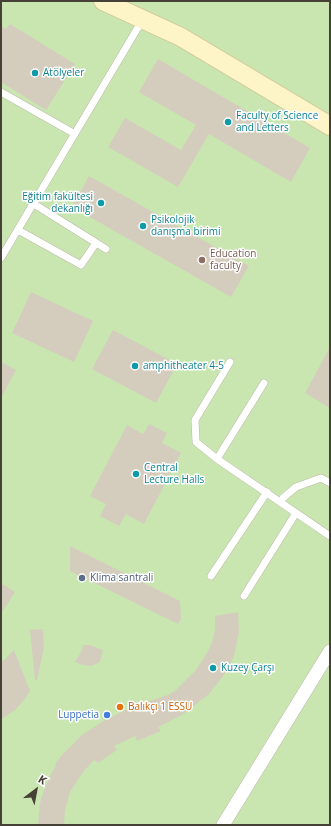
<!DOCTYPE html>
<meta charset="utf-8">
<style>
body{margin:0}
#map{position:relative;width:331px;height:826px;overflow:hidden;background:#f3f0e7;font-family:"Open Sans",sans-serif}
canvas{display:block}
.frame{position:absolute;inset:0;border:2px solid #464136;pointer-events:none}
.north{position:absolute;left:16px;top:770px;width:40px;height:40px;-webkit-text-stroke:3px #fff;paint-order:stroke;rotate:32deg;font-size:11px;font-weight:700;line-height:16px;text-align:center;color:#464136}
.north::after{content:'';display:block;margin:auto;width:14px;height:18px;background:#464136;clip-path:polygon(50% 0,100% 100%,50% 72%,0 100%)}
</style>
<div id="map">
<canvas width="331" height="826"></canvas>
<div class="frame"></div>
<div class="north">K</div>
</div>
<script>
const context = document.querySelector('canvas').getContext('2d');
context.lineJoin = 'round';
function fill(path, color) { context.fillStyle = color; context.fill(path, 'evenodd'); }
const poly = rows => new Path2D(rows.map(r => 'M' + r).join(''));
function trace(path, color, width, dash) { context.strokeStyle = color; context.lineWidth = width; context.lineCap = dash ? 'butt' : 'round'; context.setLineDash(dash || []); context.stroke(path); }
function write(font, color, halo, rows, align = 'center') {
  context.font = font + ' "Open Sans",sans-serif'; context.lineWidth = 3; context.setLineDash([]); context.textBaseline = 'middle'; context.strokeStyle = halo; context.fillStyle = color; for (const [text, x, y, turn = 0] of rows) {
    context.save(); context.translate(x, y); context.rotate((+turn || 0) * Math.PI / 180); context.textAlign = isNaN(turn) ? turn : align; if (halo) context.strokeText(text, 0, 0); context.fillText(text, 0, 0); context.restore();
  }
}
fill(poly([
 [1,1,330,1,330,825,1,825]
]), '#c9e6b1');
fill(poly([
 [10,24,75,64,46,110,1,82,1,26,6,29],
 [158,59,310,148,291,182,209,134,178,187,108,147,125,118,181,150,196,125,139,92],
 [89,176,249,266,231,297,72,207],
 [31,292,93,321,74,362,12,333],
 [113,330,177,364,156,403,92,369],
 [330,347,330,408,305,393],
 [1,362,16,370,1,398],
 [149,424,167,433,162,443,181,453,144,524,126,514,119,526,100,516,106,504,90,496,127,425,143,434],
 [70,546,180,601,181,619,178,624,70,571],
 [1,583,15,592,1,614],
 [238,612,239,632,234,656,224,675,209,694,182,715,158,727,161,731,137,741,135,736,114,746,117,750,98,763,94,760,83,772,70,792,65,810,64,825,38,825,40,803,44,790,51,774,56,766,55,764,61,756,82,735,105,720,137,705,168,695,176,690,196,670,208,651,212,642,215,630,215,616],
 [43,629,44,648,37,680,35,680,30,630],
 [83,645,90,645,103,650,100,662,91,666,83,665,75,662,82,650],
 [14,650,30,691,25,699,15,710,1,719,1,663]
]), '#d4cdbd');
const lane = poly([
 [1,92,75,134],
 [34,204,106,249],
 [18,230,81,265,96,243],
 [1,258,143,19],
 [230,362,195,420,196,442,217,459,330,536],
 [217,459,264,383],
 [281,503,283,498,296,487,321,478,330,483],
 [211,576,267,492],
 [244,596,296,513]
]);
const street = poly([
 [223,825,330,651]
]);
const secondary = poly([
 [103,1,181,37,330,126]
]);
trace(lane, '#beb9aa', 8);
trace(street, '#beb9aa', 14);
trace(secondary, '#d2c898', 20);
trace(lane, '#fff', 7);
trace(street, '#fff', 13);
trace(secondary, '#fdf5c7', 18);
for (const [x, y, r, color] of [
 [35,73,4,"#0f9aa8"],
 [228,122,4,"#0f9aa8"],
 [101,203,4,"#0f9aa8"],
 [143,226,4,"#0f9aa8"],
 [202,260,4,"#8d6e63"],
 [135,366,4,"#0f9aa8"],
 [136,474,4,"#0f9aa8"],
 [82,578,4,"#5c6f8a"],
 [213,668,4,"#0f9aa8"],
 [120,707,4,"#e8710a"],
 [107,715,4,"#3f7fe0"]
]) { const dot = new Path2D(); dot.arc(x, y, r, 0, 2 * Math.PI); context.fillStyle = color; context.fill(dot); trace(dot, '#fff', 1.5); }
write('10px', '#0d838f', '#fff', [
 ["Atölyeler",43,73],
 ["Faculty of Science",236,116],
 ["and Letters",236,128],
 ["Eğitim fakültesi",93,197,"right"],
 ["dekanlığı",93,209,"right"],
 ["Psikolojik",151,220],
 ["danışma birimi",151,232],
 ["amphitheater 4-5",143,366],
 ["Central",144,468],
 ["Lecture Halls",144,480],
 ["Kuzey Çarşı",221,668]
], 'left');
write('10px', '#785e54', '#fff', [
 ["Education",210,254],
 ["faculty",210,266]
], 'left');
write('10px', '#4e5e75', '#fff', [
 ["Klima santrali",90,578]
], 'left');
write('10px', '#c56008', '#fff', [
 ["Balıkçı 1 ESSU",128,707]
], 'left');
write('10px', '#366cbe', '#fff', [
 ["Luppetia",99,715]
], 'right');
</script>
